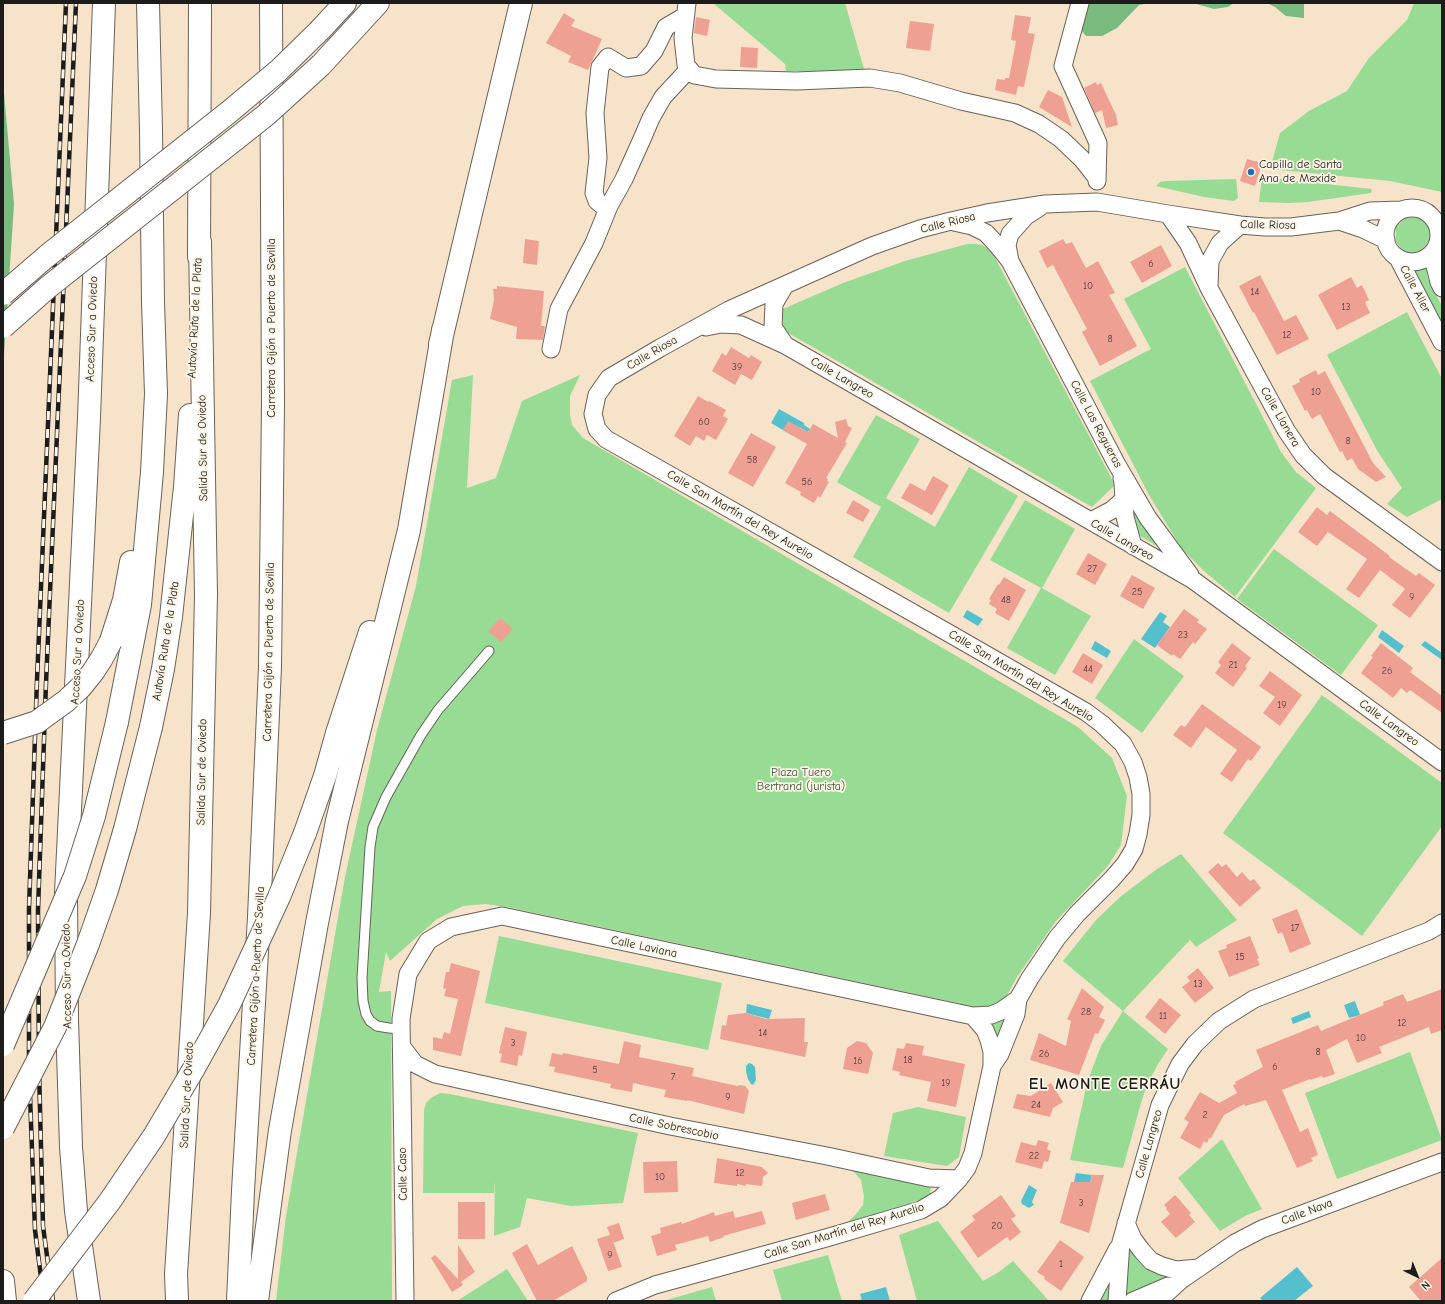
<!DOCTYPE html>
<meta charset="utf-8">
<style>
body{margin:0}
#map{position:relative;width:1445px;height:1304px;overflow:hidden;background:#f6e3c9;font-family:"Comic Neue",sans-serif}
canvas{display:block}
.frame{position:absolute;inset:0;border:4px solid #1c1c1c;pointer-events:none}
.north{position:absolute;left:1397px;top:1256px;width:40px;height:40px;-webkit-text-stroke:3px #fcf5e5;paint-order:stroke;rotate:137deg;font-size:11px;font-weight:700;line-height:16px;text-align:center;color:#1c1c1c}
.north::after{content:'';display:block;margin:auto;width:14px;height:18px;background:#1c1c1c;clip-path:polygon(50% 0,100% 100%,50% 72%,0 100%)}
</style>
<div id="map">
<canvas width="1445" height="1304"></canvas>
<div class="frame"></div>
<div class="north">N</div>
</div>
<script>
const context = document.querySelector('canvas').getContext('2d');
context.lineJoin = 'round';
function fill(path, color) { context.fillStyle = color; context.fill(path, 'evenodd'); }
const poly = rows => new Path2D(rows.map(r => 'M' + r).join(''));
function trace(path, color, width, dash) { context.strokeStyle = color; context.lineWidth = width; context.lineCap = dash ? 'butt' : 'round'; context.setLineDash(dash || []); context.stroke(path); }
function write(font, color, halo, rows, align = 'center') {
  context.font = font + ' "Comic Neue",sans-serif'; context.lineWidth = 3.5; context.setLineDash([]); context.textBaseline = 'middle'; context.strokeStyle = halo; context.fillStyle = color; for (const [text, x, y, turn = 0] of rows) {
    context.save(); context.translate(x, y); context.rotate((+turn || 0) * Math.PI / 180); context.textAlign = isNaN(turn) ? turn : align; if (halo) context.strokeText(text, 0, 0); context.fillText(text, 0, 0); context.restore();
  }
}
fill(poly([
 [713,3,845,3,864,69,834,71,786,71,785,64],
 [1414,3,1442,3,1442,192,1390,181,1270,169,1280,133,1309,111,1347,91,1369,58,1407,20],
 [1262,177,1372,189,1371,193,1308,202,1288,203,1259,202],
 [1236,179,1238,198,1234,201,1204,197,1156,186,1160,182,1166,181],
 [1407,217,1422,218,1432,229,1431,244,1420,253,1405,253,1396,242,1396,227],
 [967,244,976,244,982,245,988,249,993,254,1115,485,1092,507,783,330,783,309,843,283,905,261],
 [1185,267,1281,452,1296,472,1316,488,1235,597,1204,571,1182,549,1149,495,1090,381,1151,349,1124,299],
 [1426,267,1428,279,1442,306,1442,326,1412,270],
 [1407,312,1442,379,1442,499,1407,517,1387,504,1402,488,1378,452,1327,355],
 [473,375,467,488,496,478,522,401,580,375,570,396,570,415,572,425,583,438,1078,727,1112,758,1127,796,1121,845,1108,866,1056,921,1017,977,1004,1001,991,1008,976,1007,507,907,485,904,463,906,437,919,390,961,386,952,379,992,391,991,392,1301,276,1301,286,1216,345,877,377,730,416,586,452,380],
 [876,415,920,439,886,498,935,527,969,467,1018,496,949,613,853,557,881,507,837,482],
 [1025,500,1075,529,1042,588,1091,616,1055,675,1007,648,1041,588,990,560],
 [1133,501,1162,549,1137,534,1131,521],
 [1274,549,1378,625,1341,675,1237,599],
 [1134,639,1184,676,1142,733,1095,698],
 [1322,695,1442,783,1442,826,1362,936,1223,833],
 [1181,854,1237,920,1196,947,1190,940,1123,1011,1168,1049,1158,1064,1147,1085,1141,1103,1123,1168,1070,1160,1086,1088,1091,1072,1101,1046,1123,1011,1063,961,1096,920,1120,897,1157,869],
 [499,936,722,983,708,1050,485,1003],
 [1009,1012,998,1045,989,1027,992,1019],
 [1410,1052,1442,1140,1337,1179,1305,1093],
 [440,1093,450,1094,638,1133,623,1203,571,1206,527,1198,520,1227,494,1236,495,1180,494,1193,423,1193,424,1110,426,1103,431,1098],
 [918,1107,966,1117,959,1157,947,1166,884,1156,893,1113],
 [1222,1139,1262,1209,1245,1216,1220,1231,1178,1178],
 [845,1167,929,1186,931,1188,930,1194,926,1197,909,1204,848,1222,857,1213,863,1205,864,1196,861,1180,854,1172],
 [938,1221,983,1281,999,1272,1013,1261,1049,1301,917,1301,899,1235],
 [1130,1247,1172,1274,1148,1289,1124,1298,1125,1276],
 [828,1255,842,1301,782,1301,773,1270],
 [1116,1261,1113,1301,1098,1301],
 [507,1269,528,1301,457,1301],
 [712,1287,716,1301,663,1301]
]), '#97db94');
fill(poly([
 [1069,3,1149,3,1139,5,1117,28,1102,36,1086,36,1082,31],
 [1193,3,1234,3,1228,7,1214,9],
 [1267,3,1304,3,1304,18,1286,16,1275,7],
 [3,82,14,204,3,370]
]), '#79bb7e');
fill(poly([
 [779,409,804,423,804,425,810,429,808,432,799,427,793,436,771,423],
 [967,610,983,619,978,626,963,617],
 [1160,612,1167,616,1163,622,1170,627,1155,648,1141,639],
 [1382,630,1404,646,1399,653,1378,637],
 [1095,641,1111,651,1107,658,1091,649],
 [1425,641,1442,653,1442,660,1421,645],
 [1355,1001,1360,1015,1349,1018,1344,1005],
 [747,1004,772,1010,769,1019,746,1013],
 [1309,1011,1311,1017,1293,1024,1291,1018],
 [749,1063,752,1064,755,1067,756,1080,753,1085,751,1084,748,1079,746,1071,746,1066],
 [1076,1173,1092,1175,1090,1182,1074,1182],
 [1029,1185,1037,1190,1032,1202,1034,1205,1029,1208,1022,1204,1021,1201],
 [1297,1267,1313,1286,1294,1301,1263,1301,1260,1298],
 [886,1287,890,1301,862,1301,860,1294]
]), '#54c0cd');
fill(poly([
 [564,13,575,20,571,26,602,39,588,70,568,62,571,56,546,43],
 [1015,15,1031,17,1028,33,1035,34,1024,87,1018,86,1016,95,995,90,997,79,1005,80,1005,78,1009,78,1016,41,1011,40],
 [696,17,710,20,707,36,694,33],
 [910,21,934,24,930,51,906,48],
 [741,47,758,48,757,68,740,67],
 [1096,82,1097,85,1101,83,1116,115,1118,125,1106,128,1102,110,1095,113,1084,88],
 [1048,90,1062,97,1072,127,1039,107],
 [1247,159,1262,163,1255,186,1240,181],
 [525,239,539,241,537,265,523,263],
 [1063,239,1066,244,1072,242,1086,268,1098,261,1115,293,1109,295,1137,346,1100,366,1082,332,1087,329,1053,265,1047,268,1039,251],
 [1161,245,1172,266,1142,283,1130,262],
 [1260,275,1284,321,1296,315,1309,339,1277,355,1254,312,1253,313,1239,286],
 [1351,277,1357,288,1362,285,1369,300,1365,302,1370,313,1337,330,1318,295],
 [497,286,544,291,541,326,545,326,543,340,516,339,517,327,490,319,494,300,493,289,497,289],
 [731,347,749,358,751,355,762,362,752,380,741,374,735,385,712,371,722,353,726,356],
 [1316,370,1318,375,1325,371,1373,463,1386,477,1376,482,1358,469,1352,458,1347,461,1342,451,1340,452,1320,414,1312,419,1307,410,1305,411,1292,386,1300,382,1299,379],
 [698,396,708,402,709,401,726,410,723,416,728,419,716,440,707,435,704,441,696,436,690,446,674,436],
 [846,419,848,426,852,428,845,442,847,443,826,478,828,479,827,481,829,482,820,498,818,496,814,503,800,495,801,492,785,483,807,444,783,430,788,421,808,432,813,424,838,438,835,422],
 [751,433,776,447,753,487,728,473],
 [933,476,949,485,932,515,901,498,910,483,925,491],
 [853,500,870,510,863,522,846,513],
 [1317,507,1327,515,1330,511,1390,556,1389,557,1416,576,1419,573,1435,585,1410,618,1392,605,1405,589,1380,570,1359,598,1346,589,1367,559,1328,532,1317,546,1298,532],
 [1088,553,1107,564,1095,585,1076,574],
 [1132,575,1155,588,1143,609,1120,596],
 [1004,577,1026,590,1009,621,995,613,997,609,989,604,991,600,989,599,998,584,999,585],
 [1184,609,1199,620,1197,622,1207,629,1195,644,1193,642,1180,659,1173,654,1172,656,1157,645],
 [500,618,513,629,501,642,488,631],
 [1232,643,1251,658,1245,666,1247,668,1233,687,1215,673,1221,665,1218,662],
 [1381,643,1413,668,1410,672,1442,696,1442,713,1410,690,1407,693,1401,688,1393,698,1361,673,1373,657,1371,656],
 [1083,653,1103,665,1092,684,1072,672],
 [1270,671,1302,695,1280,726,1263,713,1275,697,1259,686],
 [1202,704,1261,747,1251,761,1248,759,1232,782,1220,774,1237,750,1206,727,1191,748,1173,735,1181,725,1185,727],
 [1218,863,1222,867,1226,864,1237,877,1242,872,1250,881,1254,879,1261,888,1240,907,1208,872],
 [1297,909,1311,944,1290,953,1282,932,1278,934,1272,919],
 [1250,936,1259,958,1257,959,1260,965,1229,977,1218,951,1227,948,1226,945],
 [451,963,480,971,461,1056,433,1050,433,1037,442,1039,444,1032,450,1034,458,999,444,996,446,989,443,988,446,972,449,972],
 [1198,968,1214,988,1195,1003,1182,987,1190,981,1187,977],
 [1082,988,1104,1007,1099,1017,1105,1020,1098,1034,1095,1033,1079,1075,1030,1060,1039,1033,1066,1046,1071,1021,1067,1019],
 [1442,989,1442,1030,1431,1034,1429,1027,1379,1047,1382,1053,1357,1063,1347,1039,1326,1050,1335,1074,1323,1078,1322,1076,1310,1080,1310,1079,1282,1090,1300,1132,1308,1128,1318,1155,1311,1158,1313,1161,1297,1168,1266,1100,1245,1106,1244,1104,1224,1115,1211,1138,1209,1138,1207,1143,1204,1141,1200,1149,1180,1138,1189,1122,1184,1119,1200,1092,1219,1103,1237,1093,1233,1085,1236,1084,1235,1082,1263,1067,1256,1050,1318,1025,1321,1031,1384,1005,1383,1002,1403,994,1407,1002],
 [1160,998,1181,1015,1165,1034,1145,1017],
 [746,1013,766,1019,805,1018,804,1042,808,1042,805,1057,720,1039,722,1025,726,1026,728,1015],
 [505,1027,527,1032,522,1056,519,1055,517,1066,500,1062,502,1054,499,1053],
 [624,1041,641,1045,639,1057,694,1068,692,1076,737,1086,740,1085,745,1086,749,1091,744,1114,687,1100,687,1101,664,1097,666,1090,633,1083,632,1092,610,1088,611,1084,554,1072,555,1067,549,1066,552,1053,562,1055,563,1053,619,1064],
 [857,1041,866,1043,873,1053,868,1074,843,1069,847,1048],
 [906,1043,924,1046,922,1055,965,1064,956,1107,927,1101,931,1082,899,1075,900,1072,892,1070,897,1048,904,1049],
 [1051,1083,1063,1102,1053,1108,1050,1117,1013,1108,1017,1094,1031,1096],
 [1038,1140,1049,1143,1047,1149,1051,1151,1048,1162,1044,1161,1042,1169,1015,1162,1021,1142,1036,1146],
 [717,1158,762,1167,768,1173,763,1177,762,1186,746,1184,746,1186,737,1184,737,1186,714,1183],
 [677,1161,678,1192,644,1193,643,1162],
 [1092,1175,1104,1175,1089,1233,1060,1223,1071,1182,1090,1182],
 [825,1194,830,1210,796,1220,792,1203],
 [1001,1195,1016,1216,1011,1219,1021,1232,1010,1241,1007,1237,978,1258,960,1232,975,1220,972,1216],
 [1175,1195,1191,1213,1189,1215,1195,1222,1176,1238,1161,1222,1170,1214,1166,1209,1167,1208,1164,1205],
 [458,1202,485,1202,485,1239,458,1239],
 [733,1211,735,1218,762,1211,766,1224,723,1236,724,1237,710,1242,708,1236,675,1245,677,1250,657,1256,651,1236,661,1233,660,1228,681,1222,682,1224,714,1212,715,1216],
 [619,1223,624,1239,613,1243,613,1241,622,1267,608,1271,597,1239,610,1235,607,1227],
 [1060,1240,1084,1257,1061,1291,1044,1279,1045,1277,1037,1272],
 [527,1244,538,1265,572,1246,587,1277,587,1281,553,1301,537,1301,512,1253],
 [458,1245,475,1272,461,1282,463,1285,452,1292,431,1258,435,1255,458,1279],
 [1442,1258,1442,1301,1421,1301,1409,1287]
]), '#eea093');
const lane = poly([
 [401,1029,389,1028,377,1026,370,1021,366,1014,363,1001,362,978,370,847,373,827,386,797,421,735,438,710,489,651]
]);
const street = poly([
 [687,3,683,38,686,65,694,75,716,79,796,81,870,78,900,83,961,101,1015,113,1039,124,1061,139,1082,159,1097,178],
 [1080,3,1063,66,1098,143,1097,181],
 [609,206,602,205,597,201,594,193,598,158,595,113,600,67,608,57,626,68,641,66,654,51,666,27,685,16],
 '1385 235a27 27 0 1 1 54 0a27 27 0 1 1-54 0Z',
 [1168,214,1188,243,1209,288,1286,430,1303,455,1324,476,1442,562],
 [1339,221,1363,229,1386,240],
 [954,222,972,226,986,233,998,246,1010,261,1116,463,1148,518,1190,575],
 [1432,254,1439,282,1442,288],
 [1398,258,1442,342],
 [1010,261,1007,245,1010,234,1026,216,1040,207],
 [1209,285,1210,261,1220,243,1240,225],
 [706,327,721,324,741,325,785,345,1193,580,1442,762],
 [785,345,773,327,774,304,785,285],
 [551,349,559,309,594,243,609,206,624,179,642,139,651,118,663,97,689,69],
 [1122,478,1123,483,1125,517,1133,546],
 [1091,521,1112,510,1124,499],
 [973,1016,985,1030,989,1040,992,1052,992,1066],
 [402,1047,415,1064,435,1074,670,1126,827,1156,929,1178,959,1179],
 [1126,1223,1133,1239,1142,1251,1151,1261,1162,1266,1176,1270,1199,1268],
 [405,1301,401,1019,408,974,428,941,451,927,502,916,973,1016,991,1015,1001,1011,1018,999],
 [616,1301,655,1285,826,1238,921,1210,941,1198,959,1179,967,1168,973,1153,992,1066,1000,1054,1016,1014,1018,999,1030,978,1057,938,1077,914,1112,879,1125,864,1134,849,1138,834,1141,815,1141,794,1138,777,1133,762,1123,744,1102,724,1086,712,945,631,606,439,597,429,593,414,597,395,609,378,660,348,729,310,872,246,920,229,951,221,987,213,1045,204,1097,202,1168,214,1240,225,1265,227,1291,227,1339,221,1370,211,1401,210],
 [1090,1301,1118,1248],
 [1117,1301,1121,1242,1160,1105,1180,1064,1195,1044,1219,1021,1254,999,1429,931,1442,923],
 [1133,1301,1168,1286],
 [1158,1301,1181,1280,1235,1243,1262,1229,1442,1162]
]);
const highway = poly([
 [320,30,345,3],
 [321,65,378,3],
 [199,257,200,3],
 [440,344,521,3],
 [111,641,124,600,131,562],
 [117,722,140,605,152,472,156,394,153,302,151,131,148,3],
 [151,727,163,669,171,617,185,487,190,415],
 [305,833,325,776,337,733,370,632],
 [3,1281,5,1301],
 [89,1301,76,1211,71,1147,67,1020,66,893,89,418,104,3],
 [177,1301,176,1274,199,913,206,595,200,242],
 [238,1301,243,1191,259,917,270,667,273,403,271,3],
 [257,1301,280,1130,317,923,337,821,409,530,443,330]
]);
trace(lane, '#686259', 11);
trace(street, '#686259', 19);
trace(highway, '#686259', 24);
trace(lane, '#fff', 9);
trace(street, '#fff', 17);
trace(highway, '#fff', 22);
const rail = poly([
 [44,1301,35,1230,29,1069,29,908,37,680,66,3],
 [53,1301,43,1226,39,1069,38,910,46,683,76,3]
]);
trace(rail, '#1c1c1c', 4.5);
trace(rail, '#fcf5e5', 3, [9]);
const highwayBridge = poly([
 [3,294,47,256,229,112,278,71,320,30],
 [3,327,47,288,266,115,321,65],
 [3,733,37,722,66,701,81,687,93,672,102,658,111,641],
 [3,1045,75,876,94,816,117,722],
 [3,1128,55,1027,88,944,107,890,125,829,151,727],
 [34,1301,110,1201,154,1136,193,1070,229,1005,279,897,305,833]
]);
trace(highwayBridge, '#686259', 24, []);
trace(highwayBridge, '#fff', 22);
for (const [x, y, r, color] of [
 [1251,172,4,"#1f6fb2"]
]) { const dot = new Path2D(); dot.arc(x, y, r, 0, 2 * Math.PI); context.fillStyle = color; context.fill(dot); trace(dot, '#fcf5e5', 1.5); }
write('10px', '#503d3a', null, [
 ["6",1151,264],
 ["10",1088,286],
 ["14",1255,292],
 ["13",1346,307],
 ["12",1287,335],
 ["8",1110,339],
 ["39",737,367],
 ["10",1316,392],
 ["60",704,422],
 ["8",1348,441],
 ["58",752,460],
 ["56",807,482],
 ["27",1092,569],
 ["25",1137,592],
 ["9",1412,597],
 ["48",1006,600],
 ["23",1183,635],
 ["21",1233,665],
 ["44",1088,669],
 ["26",1387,671],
 ["19",1282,705],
 ["17",1295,928],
 ["15",1240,957],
 ["13",1198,984],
 ["28",1086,1012],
 ["11",1163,1016],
 ["12",1402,1023],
 ["14",763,1033],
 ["10",1361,1038],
 ["3",513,1043],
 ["8",1318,1052],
 ["26",1044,1054],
 ["18",908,1060],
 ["16",858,1061],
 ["6",1275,1067],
 ["5",595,1070],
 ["7",673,1077],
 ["19",946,1083],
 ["9",728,1097],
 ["24",1036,1105],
 ["2",1205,1115],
 ["22",1034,1156],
 ["12",740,1173],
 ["10",660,1177],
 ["3",1081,1203],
 ["20",997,1226],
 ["9",610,1255],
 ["1",1061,1264]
]);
write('12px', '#1c1c1c', '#fcf5e5', [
 ["Capilla de Santa",1259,165],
 ["Ana de Mexide",1259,179]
], 'left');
write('12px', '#1c1c1c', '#fcf5e5', [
 ["Calle Riosa",948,223,-14],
 ["Calle Riosa",1268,225,1],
 ["Calle Aller",1415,289,62],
 ["Autovía Ruta de la Plata",195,318,-87],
 ["Carretera Gijón a Puerto de Sevilla",272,328,-90],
 ["Acceso Sur a Oviedo",92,329,-88],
 ["Calle Riosa",652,353,-30],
 ["Calle Langreo",842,378,30],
 ["Calle Llanera",1280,417,60],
 ["Calle Las Regueras",1096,424,62],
 ["Salida Sur de Oviedo",203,448,-91],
 ["Calle San Martín del Rey Aurelio",740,515,30],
 ["Calle Langreo",1122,540,30],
 ["Autovía Ruta de la Plata",166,641,-81],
 ["Acceso Sur a Oviedo",78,652,-87],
 ["Carretera Gijón a Puerto de Sevilla",269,652,-89],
 ["Calle San Martín del Rey Aurelio",1021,676,31],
 ["Calle Langreo",1389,723,36],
 ["Salida Sur de Oviedo",202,772,-89],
 ["Calle Laviana",644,947,12],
 ["Acceso Sur a Oviedo",67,976,-91],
 ["Carretera Gijón a Puerto de Sevilla",256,976,-87],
 ["Salida Sur de Oviedo",187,1095,-87],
 ["Calle Sobrescobio",674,1127,12],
 ["Calle Langreo",1149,1144,-74],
 ["Calle Caso",403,1174,-91],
 ["Calle Nava",1307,1212,-21],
 ["Calle San Martín del Rey Aurelio",844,1231,-17]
]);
write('12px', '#415540', '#fcf5e5', [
 ["Plaza Tuero",801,773],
 ["Bertrand (jurista)",801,787]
]);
context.letterSpacing = '1px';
write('bold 16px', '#1c1c1c', '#fcf5e5', [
 ["EL MONTE CERRÁU",1105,1084]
]);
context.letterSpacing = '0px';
</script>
